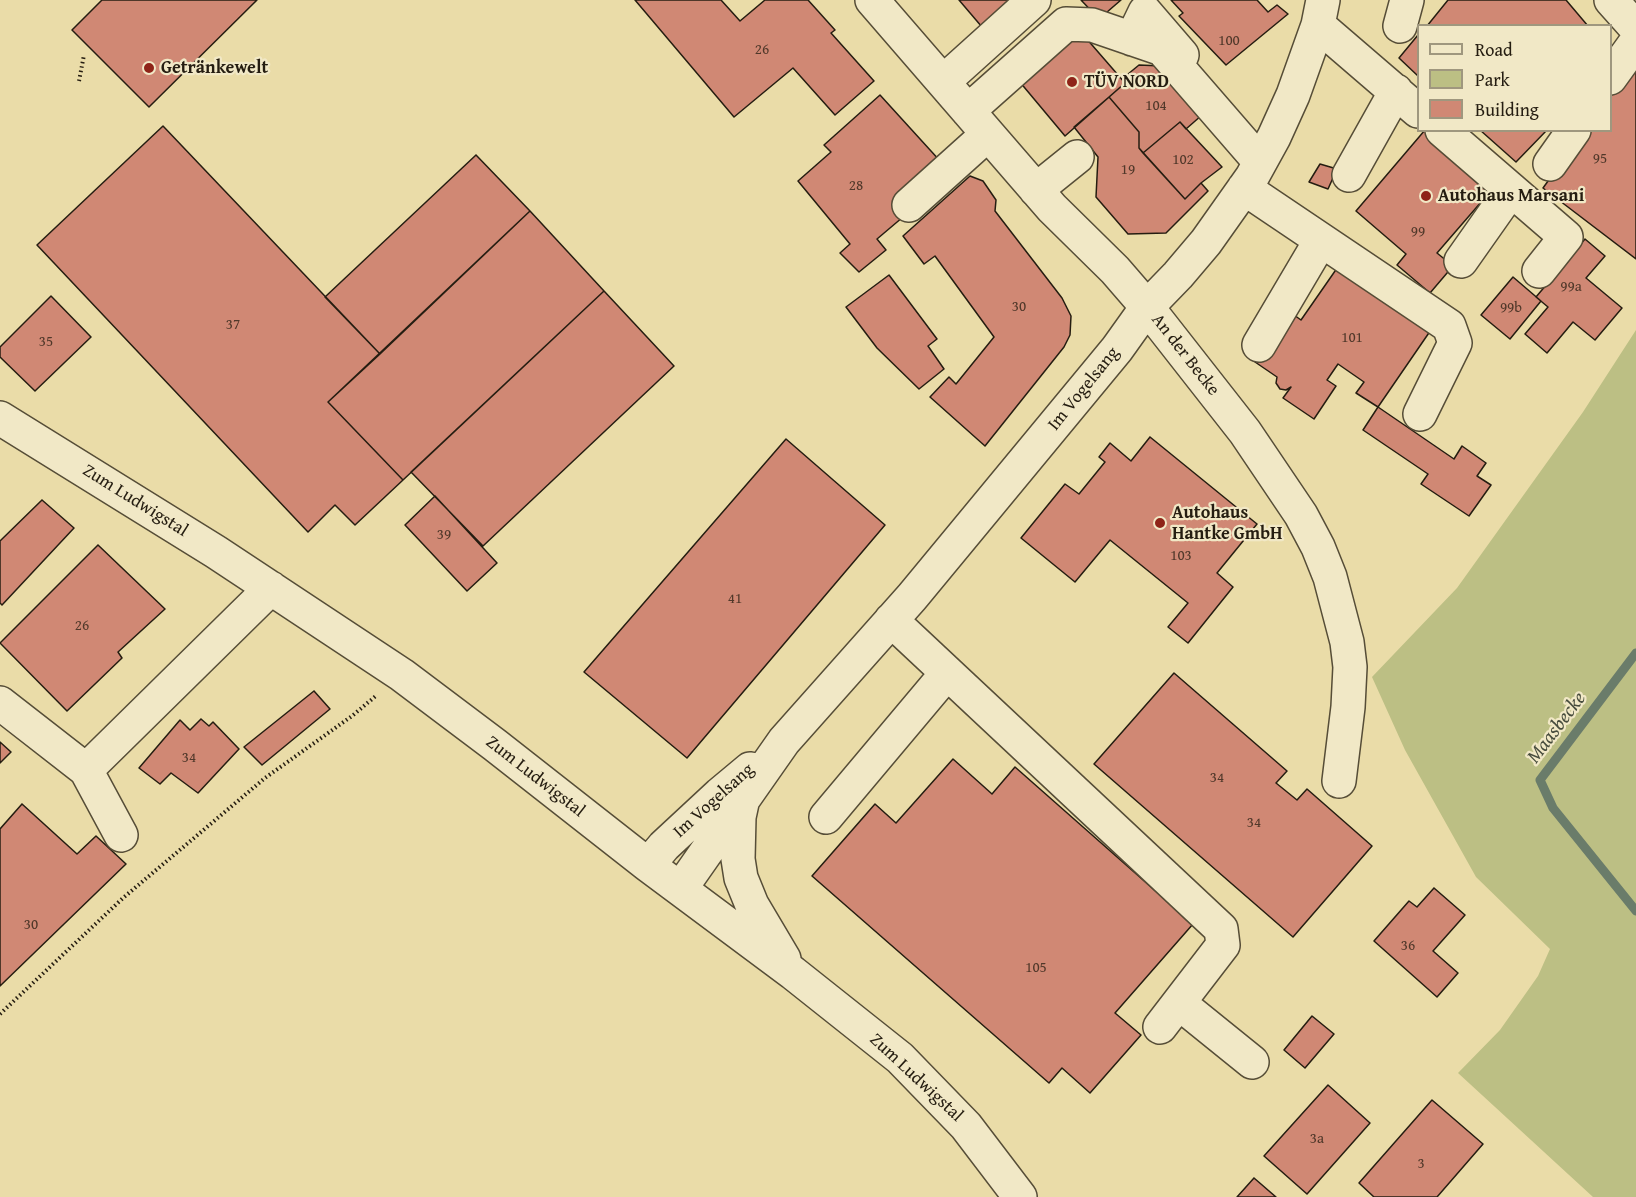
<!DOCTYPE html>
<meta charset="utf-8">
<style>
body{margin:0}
#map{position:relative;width:1636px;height:1197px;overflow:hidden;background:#eadca8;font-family:"Gentium Book Plus",serif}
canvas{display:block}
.legend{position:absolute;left:1417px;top:24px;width:195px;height:108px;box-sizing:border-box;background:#f1e8c6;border:2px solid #9f977e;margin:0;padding:8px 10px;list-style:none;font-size:18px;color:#251d11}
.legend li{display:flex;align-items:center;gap:12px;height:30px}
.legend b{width:30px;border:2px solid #9f977e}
</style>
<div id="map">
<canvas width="1636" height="1197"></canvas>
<ul class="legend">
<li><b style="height:8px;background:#f1e8c6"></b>Road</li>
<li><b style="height:16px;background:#bcbf84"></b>Park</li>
<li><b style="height:16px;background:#d08874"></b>Building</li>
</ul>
</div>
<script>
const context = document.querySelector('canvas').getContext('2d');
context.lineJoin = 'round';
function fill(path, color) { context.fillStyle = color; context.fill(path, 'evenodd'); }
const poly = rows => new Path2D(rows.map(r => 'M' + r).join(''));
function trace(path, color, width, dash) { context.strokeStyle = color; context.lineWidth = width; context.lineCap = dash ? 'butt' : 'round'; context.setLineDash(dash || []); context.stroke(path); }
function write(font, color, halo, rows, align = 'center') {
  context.font = font + ' "Gentium Book Plus",serif'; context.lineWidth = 4.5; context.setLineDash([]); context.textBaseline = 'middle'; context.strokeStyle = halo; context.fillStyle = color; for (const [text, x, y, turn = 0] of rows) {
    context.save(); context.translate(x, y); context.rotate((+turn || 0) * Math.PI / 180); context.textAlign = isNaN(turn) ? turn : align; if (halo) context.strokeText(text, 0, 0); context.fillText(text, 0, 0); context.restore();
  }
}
fill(poly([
 [1636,330,1636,1197,1593,1197,1458,1073,1500,1030,1538,976,1550,949,1476,877,1405,750,1372,677,1457,588,1583,412]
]), '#bcbf84');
trace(poly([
 [1636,653,1540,780,1553,808,1636,911]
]), '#6a7c6a', 9);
const building = poly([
 [102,0,257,0,149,107,72,30,102,0],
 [635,0,721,0,740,21,765,0,808,0,835,30,831,33,874,81,835,115,793,68,734,117,635,0],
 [959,0,1011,0,982,27,959,0],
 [1081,0,1121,0,1099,19,1081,0],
 [1171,0,1257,0,1268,12,1277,5,1288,14,1226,65,1179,16,1183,13,1171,0],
 [1448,0,1566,0,1588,26,1427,26,1448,0],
 [1079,30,1125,83,1065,136,1019,81,1079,30],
 [1418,35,1418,76,1399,58,1418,35],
 [1636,61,1636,259,1543,188,1585,130,1610,130,1610,96,1636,61],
 [1139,65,1162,66,1202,115,1186,129,1180,122,1143,153,1139,148,1139,132,1109,97,1125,83,1122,79,1139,65],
 [880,95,941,162,903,217,877,239,886,250,859,272,840,253,850,244,798,181,831,152,824,145,880,95],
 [1109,97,1139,132,1139,148,1185,199,1201,183,1208,191,1166,233,1128,234,1096,197,1098,157,1074,127,1109,97],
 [1180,122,1222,167,1201,183,1185,199,1143,153,1180,122],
 [163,126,380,354,328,402,403,480,355,525,335,505,308,532,37,245,163,126],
 [1425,130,1430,130,1495,186,1437,253,1453,266,1430,293,1397,265,1406,254,1356,211,1425,130],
 [1480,130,1547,130,1516,162,1480,130],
 [476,155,530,211,380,354,325,297,476,155],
 [1320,164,1337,169,1328,189,1309,182,1320,164],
 [970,176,983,181,996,200,995,211,1062,298,1071,316,1070,335,1064,347,985,446,930,397,949,377,956,384,994,337,935,256,924,264,903,236,970,176],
 [530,211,604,291,403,480,328,402,530,211],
 [1585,239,1605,256,1586,278,1622,308,1595,340,1573,322,1547,353,1525,334,1548,307,1536,297,1585,239],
 [1342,261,1435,324,1378,407,1356,393,1364,382,1338,364,1327,380,1336,386,1314,419,1283,398,1291,387,1286,390,1280,389,1276,383,1277,377,1255,362,1294,315,1301,320,1342,261],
 [889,275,937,339,928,346,944,369,919,389,877,348,846,307,889,275],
 [1513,277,1541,301,1510,339,1481,315,1513,277],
 [604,291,674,366,483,546,411,472,604,291],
 [51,296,91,337,35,391,0,357,0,347,51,296],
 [1378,407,1454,459,1462,446,1486,463,1477,476,1491,485,1469,516,1421,484,1428,474,1363,430,1378,407],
 [1150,437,1257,524,1217,573,1233,587,1188,643,1168,627,1188,603,1110,540,1075,582,1021,538,1065,484,1079,494,1105,462,1099,457,1110,443,1131,461,1150,437],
 [786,439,885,525,687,758,584,672,786,439],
 [435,496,497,563,467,591,405,525,435,496],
 [42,500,74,528,2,605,0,603,0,541,42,500],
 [98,545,165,609,118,652,122,658,67,711,0,643,98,545],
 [1174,673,1287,771,1276,783,1297,800,1307,789,1372,846,1293,937,1094,764,1174,673],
 [314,691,330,709,262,765,244,747,314,691],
 [201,719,209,726,213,722,239,749,198,793,171,773,160,784,139,768,180,720,190,730,201,719],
 [0,742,11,752,0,763,0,742],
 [953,759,992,794,1015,767,1193,924,1115,1013,1141,1035,1090,1093,1062,1068,1049,1083,812,876,875,804,896,823,953,759],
 [22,804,77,854,96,836,126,864,0,986,0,829,22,804],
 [1434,888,1465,915,1433,951,1458,973,1437,997,1374,941,1409,901,1417,907,1434,888],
 [1312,1016,1334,1034,1305,1068,1284,1050,1312,1016],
 [1328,1085,1370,1123,1307,1194,1264,1156,1328,1085],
 [1432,1100,1483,1144,1437,1197,1374,1197,1359,1183,1432,1100],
 [1254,1178,1276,1197,1237,1197,1254,1178]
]);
fill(building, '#d08874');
trace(building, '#251d11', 1.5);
const minor = poly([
 [872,0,1052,208,1115,270,1147,307,1245,432,1301,515,1318,547,1330,577,1347,642,1350,667,1348,707,1339,781],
 [1611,0,1636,28],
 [1318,25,1418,111],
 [1400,26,1407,0],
 [1132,39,1145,12,1182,55],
 [1610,78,1636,42],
 [943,82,1034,0],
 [968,111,1066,24,1092,25,1162,49,1260,162],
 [1442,130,1566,237,1539,271],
 [1550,164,1574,130],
 [1349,175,1396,91],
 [1244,188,1449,326,1455,343,1420,414],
 [1036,190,1077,157],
 [909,205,988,134],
 [1461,261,1511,190],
 [1259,345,1321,240],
 [0,418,216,552,402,675,495,745,648,865,793,973,900,1058,966,1126,1020,1197],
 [891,620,1221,929,1223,945,1160,1027],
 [0,703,86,770,271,588],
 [86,770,121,835],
 [742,803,739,817,738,859,741,878,752,905,784,959],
 [826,817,947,673],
 [648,865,664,846,720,794,750,769],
 [681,888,784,741,912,597,1117,349,1147,307,1178,275,1206,242,1252,177,1274,137,1293,95,1318,25,1323,0],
 [1179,1003,1252,1062]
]);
trace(minor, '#564d37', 36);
trace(poly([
 [79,81,84,55],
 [0,1014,123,898,265,778,352,716,377,695]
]), '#251d11', 4, [1.5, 3]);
trace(minor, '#f1e8c6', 33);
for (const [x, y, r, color] of [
 [149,68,6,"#8f2418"],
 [1072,82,6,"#8f2418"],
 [1426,196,6,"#8f2418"],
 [1160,523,6,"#8f2418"]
]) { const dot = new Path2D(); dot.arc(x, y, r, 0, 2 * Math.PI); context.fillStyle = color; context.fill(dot); trace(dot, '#f1e8c6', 2); }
write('15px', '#50382a', null, [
 ["100",1229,41],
 ["26",762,50],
 ["104",1156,106],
 ["95",1600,159],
 ["102",1183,160],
 ["19",1128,170],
 ["28",856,186],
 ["99",1418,232],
 ["99a",1571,287],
 ["30",1019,307],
 ["99b",1511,308],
 ["37",233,325],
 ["101",1352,338],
 ["35",46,342],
 ["39",444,535],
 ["103",1181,556],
 ["41",735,599],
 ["26",82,626],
 ["34",189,758],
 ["34",1217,778],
 ["34",1254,823],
 ["30",31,925],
 ["36",1408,946],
 ["105",1036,968],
 ["3a",1317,1139],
 ["3",1421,1164]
]);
write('bold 18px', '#251d11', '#f1e8c6', [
 ["Getränkewelt",161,68],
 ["TÜV NORD",1084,82],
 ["Autohaus Marsani",1438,196],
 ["Autohaus",1172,513],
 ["Hantke GmbH",1172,534]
], 'left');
write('18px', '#251d11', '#f1e8c6', [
 ["An der Becke",1185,355,52],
 ["Im Vogelsang",1084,389,-51],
 ["Zum Ludwigstal",135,501,32],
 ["Zum Ludwigstal",535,777,38],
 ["Im Vogelsang",714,801,-42],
 ["Zum Ludwigstal",916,1078,43]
]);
write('italic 20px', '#484d3e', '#f1e8c6', [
 ["Maasbecke",1557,728,-53]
]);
</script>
